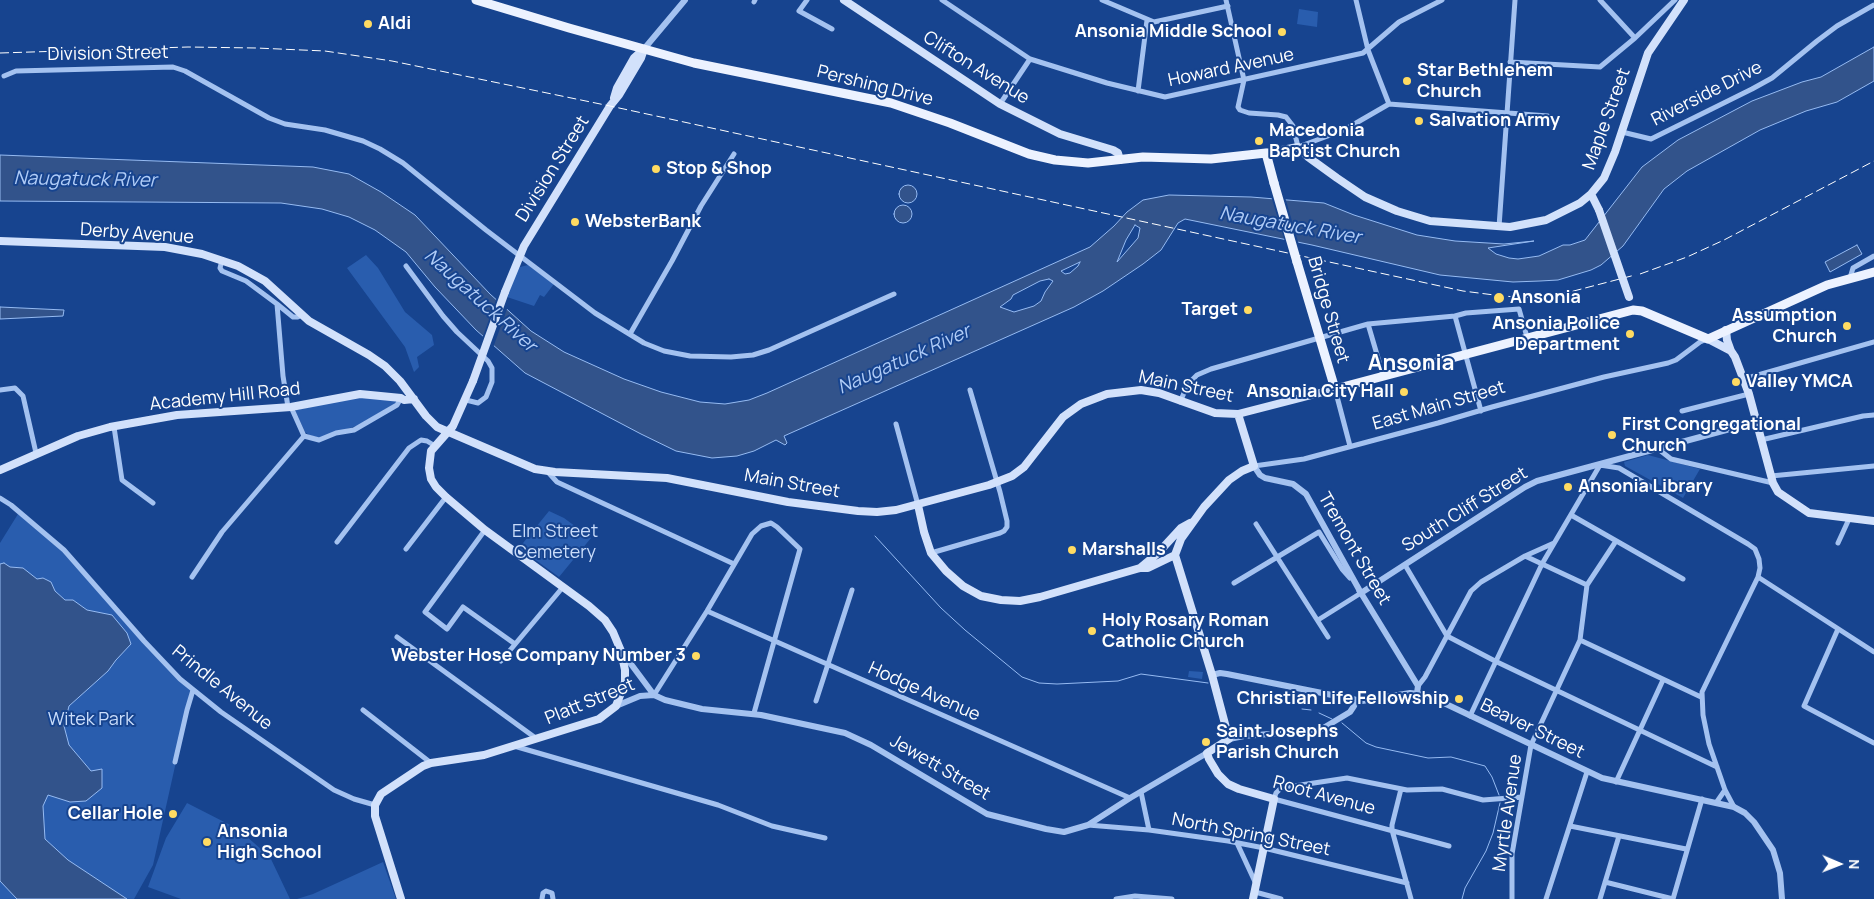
<!DOCTYPE html>
<style>
body{margin:0}
#map{position:relative;width:1874px;height:899px;overflow:hidden;background:#17448f;font-family:Manrope,sans-serif}
canvas{display:block}
.north{position:absolute;left:1814px;top:839px;width:50px;height:50px;-webkit-text-stroke:4px #17448f;paint-order:stroke;rotate:91deg;font-size:14px;font-weight:700;line-height:20px;text-align:center;color:#fff}
.north::after{content:'';display:block;margin:auto;width:18px;height:22px;background:#fff;clip-path:polygon(50% 0,100% 100%,50% 72%,0 100%)}
</style>
<div id="map">
<canvas width="1874" height="899"></canvas>
<div class="north">N</div>
</div>
<script>
const context = document.querySelector('canvas').getContext('2d');
context.lineJoin = 'round';
function fill(path, color) { context.fillStyle = color; context.fill(path, 'evenodd'); }
const poly = rows => new Path2D(rows.map(r => 'M' + r).join(''));
function trace(path, color, width, dash) { context.strokeStyle = color; context.lineWidth = width; context.lineCap = dash ? 'butt' : 'round'; context.setLineDash(dash || []); context.stroke(path); }
function write(font, color, halo, rows, align = 'center') {
  context.font = font + ' Manrope,sans-serif'; context.lineWidth = 4; context.setLineDash([]); context.textBaseline = 'middle'; context.strokeStyle = halo; context.fillStyle = color; for (const [text, x, y, turn = 0] of rows) {
    context.save(); context.translate(x, y); context.rotate((+turn || 0) * Math.PI / 180); context.textAlign = isNaN(turn) ? turn : align; if (halo) context.strokeText(text, 0, 0); context.fillText(text, 0, 0); context.restore();
  }
}
fill(poly([
 [1299,9,1318,12,1317,27,1297,24],
 [366,255,378,268,405,312,432,335,434,345,417,357,419,367,414,372,405,347,347,268],
 [528,265,554,284,544,297,540,295,534,306,507,297,517,271,520,267],
 [353,397,396,400,397,402,359,425,319,438,309,435,305,432,296,412,296,410],
 [1648,455,1700,469,1683,498,1625,466,1624,462],
 [549,511,564,518,591,538,559,577,519,548],
 [18,514,57,545,192,690,153,865,134,899,0,899,0,543],
 [1189,671,1203,672,1202,679,1188,677],
 [187,803,238,829,270,857,290,899,181,899,148,887,166,838],
 [383,862,396,899,297,899,313,894]
]), '#295dae');
const water = poly([
 [1874,47,1874,81,1837,102,1806,111,1760,130,1687,171,1664,189,1623,246,1601,265,1591,270,1558,280,1540,281,1513,282,1440,275,1312,245,1185,219,1178,223,1161,250,1143,264,1103,291,1074,307,784,436,787,443,785,445,776,440,754,451,737,456,712,458,676,451,641,434,525,373,476,330,435,287,406,252,375,230,349,217,322,209,281,203,0,201,0,155,313,167,349,174,381,192,415,215,490,294,531,331,564,352,624,379,661,392,700,402,725,404,749,400,767,393,1090,247,1114,226,1127,212,1143,200,1169,195,1251,197,1324,203,1354,215,1417,235,1455,241,1504,244,1534,241,1488,248,1496,254,1509,258,1518,259,1539,256,1563,245,1570,245,1585,240,1642,167,1678,140,1752,101,1802,82,1821,77,1874,47],
 [1135,225,1140,228,1138,238,1117,262,1126,240,1135,225],
 [1080,262,1078,266,1070,273,1065,274,1061,271,1080,262],
 [1049,279,1053,281,1045,292,1041,301,1034,306,1014,312,1000,307,1011,299,1013,295,1040,281,1049,279],
 '899 194a9 9 0 1 1 18 0a9 9 0 1 1-18 0Z',
 '894 214a9 9 0 1 1 18 0a9 9 0 1 1-18 0Z',
 [1857,245,1862,254,1830,272,1825,262,1857,245],
 [0,307,64,310,63,316,0,319,0,307],
 [4,563,10,567,23,568,37,579,43,578,51,582,55,591,65,600,73,600,87,610,112,615,127,633,131,644,116,660,108,671,69,706,64,726,69,745,91,771,102,769,102,788,86,801,70,802,48,795,43,806,45,839,68,860,127,899,17,899,0,881,0,564,4,563]
]);
fill(water, '#32538b');
trace(water, '#96bbf2', 1);
fill(poly([
 [1271,196,1285,197,1299,245,1285,242],
 [497,297,508,306,493,348,482,339]
]), '#17448f');
trace(poly([
 [875,536,941,608,965,630,1022,677,1039,683,1057,684,1118,681,1141,674,1208,683],
 [1302,709,1311,710],
 [1319,713,1332,719],
 [1342,723,1366,743,1376,747,1428,758,1451,757,1485,766,1492,777,1499,795],
 [1462,899,1465,888,1486,851,1493,833,1500,803]
]), '#96bbf2', 1);
trace(poly([
 [807,0,799,11,832,29],
 [942,0,1030,59,1107,83,1165,97,1363,53,1399,22,1442,0],
 [1102,0,1154,22,1228,6],
 [1226,0,1244,80,1238,107,1240,110,1249,113,1278,115,1286,117,1293,126,1298,147,1344,130,1389,104,1548,116],
 [1356,0,1368,50,1389,104],
 [1600,0,1635,38],
 [754,2,755,0],
 [1510,62,1600,67,1635,38,1675,0],
 [4,76,16,71,173,67,185,71,269,118,285,124,325,130,363,141,380,149,403,163,486,230,595,313,644,343,664,351,690,356,731,357,753,355,769,350,894,294],
 [1138,91,1147,20],
 [1000,104,1030,59],
 [1622,132,1651,139,1752,89,1772,78,1817,41,1837,26,1874,5],
 [1499,227,1515,0],
 [222,260,220,268,222,271,246,281,277,304,283,376,288,407],
 [406,266,443,316,457,332,488,361,492,368,492,382,486,397,478,403,466,400],
 [1850,278,1853,268,1874,256],
 [277,304,293,317,298,317,301,315],
 [1455,316,1481,411],
 [1368,324,1383,375],
 [630,334,672,261,701,206,734,154],
 [1744,379,1874,342],
 [1335,389,1350,446],
 [0,390,15,388,23,396,36,453],
 [1180,402,1188,384,1197,375,1211,369,1368,324,1455,316,1466,313,1519,309,1527,337],
 [1682,411,1749,394],
 [896,424,918,505],
 [114,427,122,480,153,503],
 [304,436,319,440,336,433,354,430,397,405,401,398],
 [1761,440,1863,416,1874,415],
 [1657,448,1671,459,1773,483],
 [1254,466,1304,459,1438,423,1492,407,1604,377,1668,363,1676,360,1700,342,1707,339],
 [547,471,557,482,734,564],
 [1771,476,1874,466],
 [0,498,11,505,64,550,144,641,180,679,221,712,334,790,354,799,375,805],
 [1571,515,1683,579],
 [1256,524,1328,637],
 [485,530,425,612,447,629,463,607,515,644],
 [337,542,409,448,421,440,427,441,435,446],
 [1838,543,1849,519],
 [406,549,446,497],
 [931,553,1000,533,1004,531,1007,527,1007,521,1000,492,970,390],
 [1525,556,1587,585],
 [1405,565,1447,636,1495,661,1717,767],
 [192,577,222,532,304,436,291,407],
 [1758,577,1874,652],
 [1234,583,1319,532,1342,569,1350,578],
 [707,611,1130,798],
 [1318,620,1361,593,1359,591],
 [1838,629,1804,706,1874,743],
 [397,637,537,739],
 [1580,640,1701,697],
 [501,661,563,587],
 [1418,686,1425,677,1471,591,1481,582,1525,556,1554,543],
 [654,695,707,611,752,534,761,526,771,523,777,527,800,549,754,713],
 [816,701,852,590],
 [363,710,431,763],
 [1470,716,1542,564,1600,465,1619,468,1748,544,1755,549,1759,559,1760,568,1758,577,1702,692,1703,715,1709,744,1725,790,1734,807],
 [514,746,718,805,772,826,825,838],
 [175,762,187,710,193,690],
 [1616,782,1663,680],
 [1401,789,1392,825,1392,830,1411,899],
 [1141,792,1149,830],
 [1716,803,1725,790],
 [1088,825,1149,830,1228,841,1264,848,1407,883],
 [1570,826,1686,849],
 [1237,843,1256,884],
 [1449,846,1274,799,1276,793,1281,788,1347,778,1407,790,1442,789,1483,800,1522,797],
 [1605,882,1673,899,1702,799],
 [1255,892,1281,899],
 [542,899,543,893,546,891,552,893,553,899],
 [1116,899,1135,896,1172,899],
 [1512,899,1512,854,1531,745,1580,640,1587,585,1616,541],
 [1546,899,1587,772],
 [1600,899,1619,836]
]), '#a4c2f0', 5);
trace(poly([
 [644,49,685,0],
 [1254,466,1260,475,1265,478,1293,484,1306,494,1361,593,1418,686,1417,693],
 [1361,593,1525,487,1537,481,1756,422],
 [622,652,654,695,665,700,702,709,761,715,845,733,871,745,987,814,1046,829,1064,832,1088,825,1130,798,1207,753],
 [1212,675,1220,673,1227,674,1362,701,1410,693,1427,695,1602,778,1734,807,1745,813,1754,822,1773,850,1780,873,1782,899],
 [616,706,640,696,654,695],
 [1229,739,1244,736,1320,730,1350,712,1354,706,1356,700]
]), '#a4c2f0', 6);
trace(poly([
 [844,0,1000,104,1060,134,1113,150,1118,153,1120,160],
 [614,98,617,88,634,58,644,49],
 [1266,153,1298,147,1308,157,1337,178,1365,197,1397,211,1430,221,1510,227,1546,220,1580,203,1591,194,1604,178,1615,152,1648,53,1684,0],
 [1591,194,1599,210],
 [0,241,165,247,202,254,238,266,265,281,309,321,369,355,385,366,400,381,426,416,437,427,535,469,555,472,667,478,788,502,858,511,877,512,896,510,989,485,1012,476,1024,467,1063,417,1081,404,1107,394,1141,390,1159,393,1215,413,1238,414,1335,389],
 [505,292,524,246,610,106,619,95,641,58,644,49],
 [1726,330,1727,340,1731,351],
 [1708,339,1731,351,1735,357,1749,394,1773,483,1778,492,1809,513,1874,521],
 [1238,414,1254,466,1242,471,1229,480,1204,507,1181,539,1175,555,1212,675,1229,739,1207,753,1209,759,1218,774,1228,784,1239,789,1274,799,1253,899],
 [0,470,78,436,110,427,177,415,291,407,360,394,401,398,404,400,414,399],
 [918,505,924,532,931,553,946,571,963,586,981,596,1001,600,1020,601,1040,597,1140,568,1148,568,1175,555],
 [1140,568,1158,553,1181,528,1190,523],
 [401,899,375,816,375,805,381,794,423,766,431,763,484,755,599,719,616,706,625,682,625,670,621,651,613,632,605,620,589,606,485,530,446,497,436,487,431,479,429,468,431,451,453,426,473,381]
]), '#d2e1fb', 8);
trace(poly([
 [476,0,569,28,694,63,891,103,950,123,1029,154,1055,160,1088,163,1143,157,1211,159,1266,153,1274,183],
 [1297,262,1335,389,1633,310,1642,311,1708,339,1827,285,1874,272]
]), '#ecf2ff', 9);
trace(poly([
 [0,53,188,47,256,48,325,51,392,61,610,106,1463,291,1502,296,1534,298,1566,293,1635,275],
 [1640,274,1687,257,1724,240,1874,161]
]), '#fff', 1, [9, 4]);
trace(poly([
 [1599,210,1629,297],
 [473,381,505,292]
]), '#d2e1fb', 8);
trace(poly([
 [1274,183,1297,262]
]), '#ecf2ff', 9);
for (const [x, y, r, color] of [
 [368,24,5,"#ffdb62"],
 [1282,32,5,"#ffdb62"],
 [1407,81,5,"#ffdb62"],
 [1419,121,5,"#ffdb62"],
 [1259,141,5,"#ffdb62"],
 [656,169,5,"#ffdb62"],
 [575,222,5,"#ffdb62"],
 [1499,298,6,"#ffdb62"],
 [1248,310,5,"#ffdb62"],
 [1847,326,5,"#ffdb62"],
 [1630,334,5,"#ffdb62"],
 [1736,382,5,"#ffdb62"],
 [1404,392,5,"#ffdb62"],
 [1612,435,5,"#ffdb62"],
 [1568,487,5,"#ffdb62"],
 [1072,550,5,"#ffdb62"],
 [1092,631,5,"#ffdb62"],
 [696,656,5,"#ffdb62"],
 [1459,699,5,"#ffdb62"],
 [1206,742,5,"#ffdb62"],
 [173,814,5,"#ffdb62"],
 [207,842,5,"#ffdb62"]
]) { const dot = new Path2D(); dot.arc(x, y, r, 0, 2 * Math.PI); context.fillStyle = color; context.fill(dot); trace(dot, '#17448f', 2); }
write('bold 18px', '#fff', '#17448f', [
 ["Aldi",378,24],
 ["Ansonia Middle School",1272,32,"right"],
 ["Star Bethlehem",1417,71],
 ["Church",1417,92],
 ["Salvation Army",1429,121],
 ["Macedonia",1269,131],
 ["Baptist Church",1269,152],
 ["Stop & Shop",666,169],
 ["WebsterBank",585,222],
 ["Ansonia",1510,298],
 ["Target",1238,310,"right"],
 ["Assumption",1837,316,"right"],
 ["Church",1837,337,"right"],
 ["Ansonia Police",1620,324,"right"],
 ["Department",1620,345,"right"],
 ["Valley YMCA",1746,382],
 ["Ansonia City Hall",1394,392,"right"],
 ["First Congregational",1622,425],
 ["Church",1622,446],
 ["Ansonia Library",1578,487],
 ["Marshalls",1082,550],
 ["Holy Rosary Roman",1102,621],
 ["Catholic Church",1102,642],
 ["Webster Hose Company Number 3",686,656,"right"],
 ["Christian Life Fellowship",1449,699,"right"],
 ["Saint Josephs",1216,732],
 ["Parish Church",1216,753],
 ["Cellar Hole",163,814,"right"],
 ["Ansonia",217,832],
 ["High School",217,853]
], 'left');
write('18px', '#fff', '#17448f', [
 ["Division Street",108,54,-1],
 ["Clifton Avenue",976,68,32],
 ["Howard Avenue",1231,68,-12],
 ["Pershing Drive",875,86,14],
 ["Riverside Drive",1707,94,-27],
 ["Maple Street",1607,119,-70],
 ["Division Street",553,169,-58],
 ["Derby Avenue",137,234,4],
 ["Bridge Street",1328,310,74],
 ["Main Street",1186,387,12],
 ["Academy Hill Road",225,397,-6],
 ["East Main Street",1439,406,-16],
 ["Main Street",792,484,10],
 ["South Cliff Street",1465,510,-32],
 ["Tremont Street",1354,549,60],
 ["Prindle Avenue",222,688,39],
 ["Hodge Avenue",924,692,24],
 ["Platt Street",590,702,-22],
 ["Beaver Street",1532,729,26],
 ["Jewett Street",940,768,30],
 ["Root Avenue",1324,796,15],
 ["Myrtle Avenue",1508,813,-82],
 ["North Spring Street",1251,835,11]
]);
write('18px', '#caddfb', '#17448f', [
 ["Elm Street",555,532],
 ["Cemetery",555,553],
 ["Witek Park",91,720]
]);
write('italic 19px', '#b0ccf7', '#17448f', [
 ["Naugatuck River",85,180,1],
 ["Naugatuck River",1290,226,10],
 ["Naugatuck River",480,301,42],
 ["Naugatuck River",904,360,-24]
]);
write('bold 22px', '#fff', '#17448f', [
 ["Ansonia",1411,364]
]);
</script>
